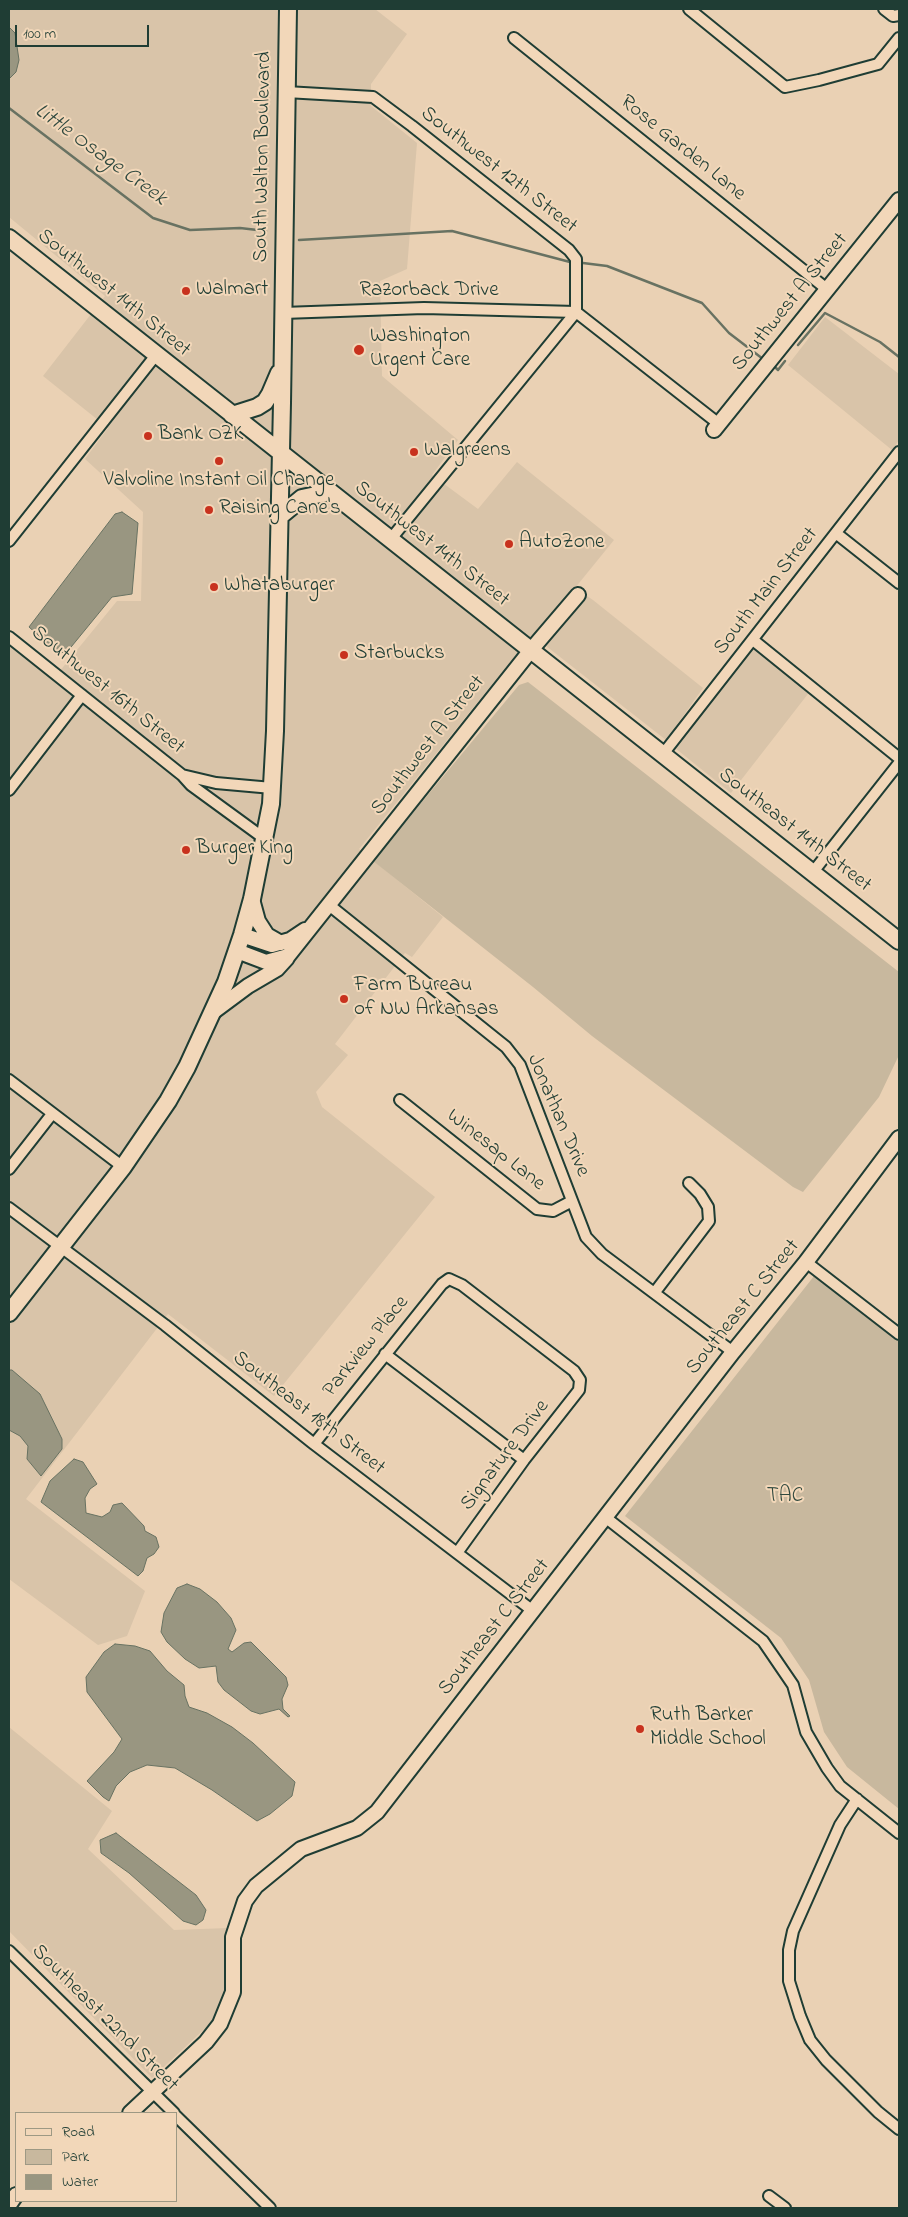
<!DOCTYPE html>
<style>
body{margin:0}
#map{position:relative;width:908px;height:2217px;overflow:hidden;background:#ead1b4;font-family:"Indie Flower",sans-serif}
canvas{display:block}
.frame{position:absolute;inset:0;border:10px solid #1f3d34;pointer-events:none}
.legend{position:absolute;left:15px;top:2112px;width:162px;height:90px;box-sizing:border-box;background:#f2d7b9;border:1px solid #9e9984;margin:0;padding:6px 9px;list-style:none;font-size:15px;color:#1f3d34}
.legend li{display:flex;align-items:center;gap:10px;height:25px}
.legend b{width:25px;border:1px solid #9e9984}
.scale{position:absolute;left:15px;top:25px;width:134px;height:22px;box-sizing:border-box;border:2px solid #1f3d34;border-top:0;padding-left:6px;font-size:15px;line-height:18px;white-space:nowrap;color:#1f3d34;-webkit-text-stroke:4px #f2d7b9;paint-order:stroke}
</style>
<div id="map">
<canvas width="908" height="2217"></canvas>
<div class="frame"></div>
<ul class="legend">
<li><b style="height:6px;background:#f2d7b9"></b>Road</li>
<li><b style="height:14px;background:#c8b89e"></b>Park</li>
<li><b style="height:14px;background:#999681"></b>Water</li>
</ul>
<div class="scale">100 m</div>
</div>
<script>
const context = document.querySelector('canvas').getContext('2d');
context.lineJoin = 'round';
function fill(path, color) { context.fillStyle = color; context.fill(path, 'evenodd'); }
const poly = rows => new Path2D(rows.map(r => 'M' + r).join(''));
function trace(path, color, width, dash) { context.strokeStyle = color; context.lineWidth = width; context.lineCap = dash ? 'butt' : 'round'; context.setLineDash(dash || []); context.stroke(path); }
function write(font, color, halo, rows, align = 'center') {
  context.font = font + ' "Indie Flower",sans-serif'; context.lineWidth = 4; context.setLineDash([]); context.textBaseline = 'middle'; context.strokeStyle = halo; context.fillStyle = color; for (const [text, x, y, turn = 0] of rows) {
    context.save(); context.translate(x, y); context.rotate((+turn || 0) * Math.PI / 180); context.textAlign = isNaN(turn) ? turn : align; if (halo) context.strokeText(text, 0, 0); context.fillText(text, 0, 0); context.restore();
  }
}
fill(poly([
 [9,9,375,9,407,34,371,84,371,106,417,143,407,269,380,281,382,376,458,440,432,475,478,509,517,462,614,540,575,588,593,600,703,688,666,740,532,635,359,849,443,917,412,957,405,953,335,1044,348,1055,316,1092,322,1107,435,1197,274,1396,168,1314,26,1499,145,1591,127,1636,98,1645,9,1579,9,640,14,633,59,672,117,601,141,601,143,512,85,459,108,428,43,376,105,296,9,217],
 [825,317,899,374,899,440,892,450,788,365],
 [755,644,811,690,731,793,675,748],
 [9,1727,112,1811,88,1849,174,1930,228,1928,228,1979,213,2021,152,2078,9,1931]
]), '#d9c4a9');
fill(poly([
 [528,682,899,972,899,1055,879,1097,803,1192,793,1187,592,1036,533,987,373,861,519,685],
 [818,1271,899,1334,899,1809,847,1767,824,1732,809,1680,781,1638,625,1516]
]), '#c8b89e');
const water = poly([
 [9,27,15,33,19,60,16,72,9,79,9,27],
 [122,512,138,523,132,594,112,597,67,652,58,653,29,627,115,514,122,512],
 [9,1370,12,1370,40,1394,62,1439,62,1449,41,1476,27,1459,28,1446,20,1436,9,1430,9,1370],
 [74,1459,83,1462,97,1484,90,1489,85,1498,86,1513,102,1517,110,1512,113,1505,122,1503,144,1526,145,1531,156,1537,159,1547,154,1554,147,1558,143,1571,138,1576,41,1502,50,1481,74,1459],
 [187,1584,200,1589,217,1602,231,1618,236,1630,228,1649,232,1652,244,1643,251,1642,286,1677,288,1685,282,1699,283,1709,290,1716,288,1717,279,1709,260,1714,251,1711,224,1690,218,1682,216,1666,199,1668,185,1659,167,1642,161,1632,164,1613,177,1588,187,1584],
 [115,1644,135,1646,150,1651,167,1671,184,1685,185,1696,189,1707,207,1713,232,1727,253,1743,295,1782,292,1796,270,1814,257,1821,212,1790,175,1768,147,1765,130,1772,116,1786,109,1801,103,1797,87,1781,114,1752,122,1739,87,1692,86,1677,104,1652,115,1644],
 [116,1833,196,1895,206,1910,203,1920,196,1925,183,1921,129,1873,101,1853,100,1840,116,1833]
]);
fill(water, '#999681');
trace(water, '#687262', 1);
trace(poly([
 [9,108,153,218,190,230,240,228,266,231],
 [299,240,452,231,570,262],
 [583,263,607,266,702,303,729,333,763,359],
 [798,345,825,313,880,342,899,357],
 [774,366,778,370,785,361]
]), '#687262', 2.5);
const street = poly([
 [689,9,785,87,819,80,878,64,899,38],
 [884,9,893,16,899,15],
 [514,38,828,290],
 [286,92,373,97,412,126,569,250,576,259,576,312,719,424],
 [283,313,424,308,576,312],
 [837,534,899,583],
 [390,540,576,312],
 [9,541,156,355],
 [9,637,182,775,191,785,265,839],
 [753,640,899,758],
 [663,754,899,452],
 [182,775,216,783,272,788],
 [9,790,82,695],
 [813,872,899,763],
 [329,905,506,1047,520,1065,586,1237,602,1254,733,1352],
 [9,1080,123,1167],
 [400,1100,537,1209,553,1211,572,1201],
 [9,1169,52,1114],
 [9,1208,165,1325,314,1444,533,1611],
 [806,1262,899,1334],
 [655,1292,709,1221,708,1207,700,1194,689,1183],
 [385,1354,524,1460],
 [314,1444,442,1284,449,1279,462,1285,574,1371,580,1380,579,1390,524,1460,457,1553],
 [605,1517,763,1641,793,1685,806,1732,827,1768,840,1786,899,1833],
 [857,1799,840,1825,793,1931,789,1950,789,1981,800,2016,810,2040,826,2060,878,2112,899,2129],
 [9,1951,174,2113],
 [176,2116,270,2208],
 [769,2196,785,2208]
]);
const secondary = poly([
 [714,430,899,200],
 [252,899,258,921,267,935,281,943],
 [242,935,272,945,290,940,305,930],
 [237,951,266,962,288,956,531,650,578,595],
 [213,1012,248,986,277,969,287,958],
 [130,2113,206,2042,220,2024,233,1992,233,1937,245,1901,256,1886,301,1849,357,1828,377,1812,733,1352,806,1262,899,1138],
 [9,2205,16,2195]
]);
const primary = poly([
 [9,238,899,941],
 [232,415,257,407,265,402,270,394,279,373],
 [279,517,302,498,330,492],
 [9,1313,123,1167,168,1101,187,1067,226,982,242,935,252,899,271,804,275,731,282,403,288,9]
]);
trace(street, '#1f3d34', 14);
trace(secondary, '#1f3d34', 18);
trace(primary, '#1f3d34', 20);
trace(street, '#f2d7b9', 10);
trace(secondary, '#f2d7b9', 14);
trace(primary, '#f2d7b9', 16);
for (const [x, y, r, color] of [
 [186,291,5,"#c8321e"],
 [359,350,6,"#c8321e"],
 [148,436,5,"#c8321e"],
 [414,452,5,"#c8321e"],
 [219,461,5,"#c8321e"],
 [209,510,5,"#c8321e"],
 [509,544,5,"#c8321e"],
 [214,587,5,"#c8321e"],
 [344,655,5,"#c8321e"],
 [186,850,5,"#c8321e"],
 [344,999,5,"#c8321e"],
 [640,1729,5,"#c8321e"]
]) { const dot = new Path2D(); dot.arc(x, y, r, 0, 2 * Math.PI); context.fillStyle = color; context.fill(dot); trace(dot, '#f2d7b9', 2); }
write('21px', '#1f3d34', '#f2d7b9', [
 ["Rose Garden Lane",682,149,39],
 ["South Walton Boulevard",264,157,-89],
 ["Southwest 12th Street",498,171,38],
 ["Razorback Drive",429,292],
 ["Southwest 14th Street",113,294,39],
 ["Southwest A Street",791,303,-51],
 ["Southwest 14th Street",431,545,38],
 ["South Main Street",767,592,-52],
 ["Southwest 16th Street",107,691,39],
 ["Southwest A Street",429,746,-52],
 ["Southeast 14th Street",794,831,38],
 ["Jonathan Drive",557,1116,67],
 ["Winesap Lane",495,1151,38],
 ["Southeast C Street",744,1308,-51],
 ["Parkview Place",367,1347,-51],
 ["Southeast 18th Street",308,1414,38],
 ["Signature Drive",506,1456,-53],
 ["Southeast C Street",495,1628,-52],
 ["Southeast 22nd Street",104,2019,45]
]);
write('21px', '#1f3d34', '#f2d7b9', [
 ["Walmart",196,291],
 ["Washington",370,338],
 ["Urgent Care",370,362],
 ["Bank OZK",158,436],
 ["Walgreens",424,452],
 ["Valvoline Instant Oil Change",219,482,"center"],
 ["Raising Cane's",219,510],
 ["AutoZone",519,544],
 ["Whataburger",224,587],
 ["Starbucks",354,655],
 ["Burger King",196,850],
 ["Farm Bureau",354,987],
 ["of NW Arkansas",354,1011],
 ["Ruth Barker",650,1717],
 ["Middle School",650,1741]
], 'left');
write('21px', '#30493f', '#f2d7b9', [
 ["TAC",785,1498]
]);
write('italic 22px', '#314a40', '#f2d7b9', [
 ["Little Osage Creek",100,156,36]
]);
</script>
